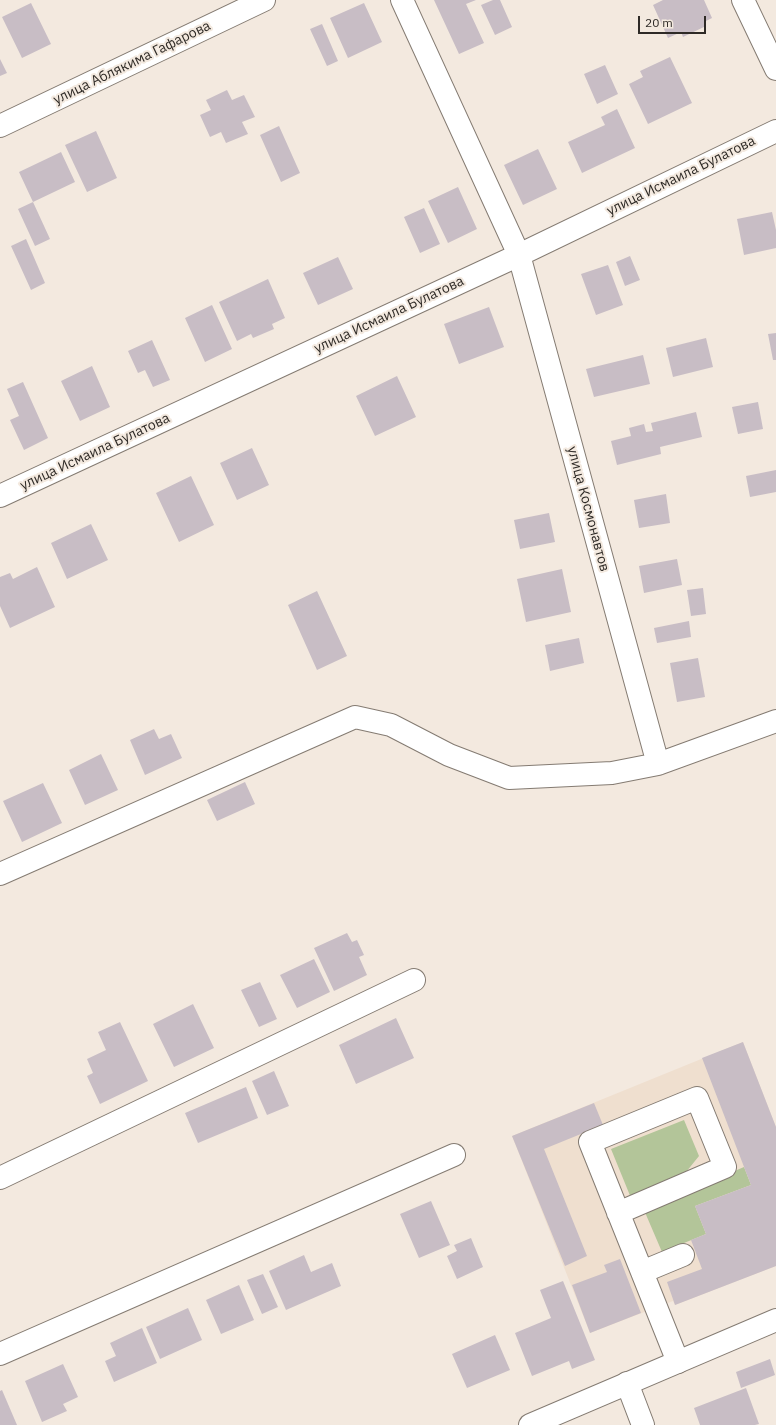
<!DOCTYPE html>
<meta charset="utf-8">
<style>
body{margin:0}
#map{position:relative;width:776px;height:1425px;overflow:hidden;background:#f3e9df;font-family:"IBM Plex Sans",sans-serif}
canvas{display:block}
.scale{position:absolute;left:638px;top:16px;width:68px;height:18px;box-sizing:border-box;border:2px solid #2e2a26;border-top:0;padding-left:5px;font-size:12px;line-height:14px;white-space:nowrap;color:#2e2a26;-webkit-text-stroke:3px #f3e9df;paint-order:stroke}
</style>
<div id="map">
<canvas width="776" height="1425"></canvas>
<div class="scale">20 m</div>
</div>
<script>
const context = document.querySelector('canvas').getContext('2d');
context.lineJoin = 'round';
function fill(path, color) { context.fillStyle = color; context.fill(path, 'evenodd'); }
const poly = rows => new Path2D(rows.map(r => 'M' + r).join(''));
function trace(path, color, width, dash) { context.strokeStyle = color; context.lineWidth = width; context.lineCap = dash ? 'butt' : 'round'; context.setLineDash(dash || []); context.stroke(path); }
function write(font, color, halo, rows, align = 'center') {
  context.font = font + ' "IBM Plex Sans",sans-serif'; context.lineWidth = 4; context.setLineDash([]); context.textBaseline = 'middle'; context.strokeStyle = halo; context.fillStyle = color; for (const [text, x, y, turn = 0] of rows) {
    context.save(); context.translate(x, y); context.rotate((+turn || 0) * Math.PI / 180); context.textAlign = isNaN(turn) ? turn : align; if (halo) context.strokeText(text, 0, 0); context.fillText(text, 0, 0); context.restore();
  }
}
fill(poly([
 [743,1042,776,1127,776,1266,675,1305,673,1301,590,1333,512,1136]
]), '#efdfcf');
fill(poly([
 [684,1120,699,1156,682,1177,631,1198,611,1149],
 [744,1167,751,1185,695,1206,706,1234,662,1252,644,1210]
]), '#b3c599');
fill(poly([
 [434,0,476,0,466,4,484,43,459,54],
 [493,0,500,0,512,27,495,35,481,5],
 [663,0,704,0,712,18,704,22,706,26,683,37,681,32,668,38,653,5],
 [31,3,51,44,22,58,2,17],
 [364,3,382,42,348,58,330,18],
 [322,24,338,61,327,66,310,29],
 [670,57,692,103,648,124,629,84,643,77,640,71],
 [0,59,7,73,0,76],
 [605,65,618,94,597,104,584,74],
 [227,90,232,100,244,95,255,117,242,122,248,134,226,143,221,132,210,137,200,115,211,110,206,100],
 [617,109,635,148,582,173,568,142,605,125,601,117],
 [279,126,300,173,281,182,260,135],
 [96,131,117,178,87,192,65,145],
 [538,149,557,189,523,205,504,165],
 [61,152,75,182,33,202,19,172],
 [458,187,477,229,448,243,428,201],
 [33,202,50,239,35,246,18,209],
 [424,208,440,244,420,253,404,217],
 [772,212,776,230,776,248,744,255,737,219],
 [26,239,45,283,31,290,11,246],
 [630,256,640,280,625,286,616,262],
 [338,257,353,289,318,305,303,273],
 [608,265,623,305,596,315,581,274],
 [268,279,285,318,272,324,274,329,253,338,251,334,237,341,219,302],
 [212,305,232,349,205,362,185,318],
 [489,307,504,347,459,364,444,324],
 [776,333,776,360,773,360,768,334],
 [706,338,713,367,673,377,666,348],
 [152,340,170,380,153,387,145,370,138,373,128,351],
 [643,355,650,384,594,397,586,369],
 [92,366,110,407,80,421,61,381],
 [397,376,416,417,375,436,356,396],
 [23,382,48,438,24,450,10,420,19,416,7,389],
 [758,402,763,429,738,434,732,407],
 [696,412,702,437,660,447,661,454,617,465,611,441,631,436,629,428,644,424,646,432,653,431,651,423],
 [252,448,269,485,237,500,220,463],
 [776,470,776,492,750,497,746,476],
 [191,476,214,525,179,542,156,493],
 [666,494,670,523,639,528,634,500],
 [549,513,555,542,520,549,514,520],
 [91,524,108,560,67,579,51,543],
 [677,559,682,585,644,593,639,566],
 [37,567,55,607,10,628,0,606,0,577,10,573,13,579],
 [562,569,571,612,526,622,517,579],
 [703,588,706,614,691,616,687,590],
 [317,591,347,656,317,670,288,605],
 [689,621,691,637,657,643,654,628],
 [579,638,584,663,550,671,545,645],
 [698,658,705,697,677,702,670,663],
 [154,729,159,739,171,734,182,758,145,775,130,740],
 [101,754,118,790,85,805,69,770],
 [245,782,255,804,217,821,207,800],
 [43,783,62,823,22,842,3,801],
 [347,933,352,942,357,940,364,955,359,957,367,975,334,991,314,948],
 [314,959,330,992,297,1008,280,975],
 [260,982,277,1019,259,1027,241,990],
 [193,1004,214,1048,174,1067,153,1024],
 [396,1018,414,1058,356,1084,339,1045],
 [120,1022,148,1081,100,1104,87,1076,93,1073,87,1059,106,1050,98,1032],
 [743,1042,776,1127,776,1266,675,1305,667,1282,702,1269,691,1240,706,1234,695,1206,751,1185,702,1058],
 [274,1071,289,1106,267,1115,252,1081],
 [246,1087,258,1118,198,1143,185,1113],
 [594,1103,603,1125,544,1149,587,1256,565,1266,512,1136],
 [431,1201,450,1245,419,1258,400,1214],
 [471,1238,483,1267,457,1279,447,1256,457,1251,454,1245],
 [304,1255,311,1272,332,1263,341,1286,286,1310,269,1271],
 [620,1259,641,1313,590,1333,572,1285,607,1272,604,1265],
 [263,1274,278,1307,262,1314,247,1280],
 [563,1281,595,1360,572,1369,569,1361,532,1376,515,1333,551,1318,540,1290],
 [239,1285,254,1320,221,1334,206,1300],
 [188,1308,202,1340,160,1359,146,1327],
 [142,1328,157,1363,114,1382,105,1361,116,1356,110,1343],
 [495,1335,510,1370,467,1388,452,1354],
 [770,1359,775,1375,741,1388,736,1372],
 [63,1364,78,1397,63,1404,67,1411,42,1422,25,1381],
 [746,1388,759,1424,755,1425,700,1425,694,1408],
 [2,1390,17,1425,0,1425,0,1391]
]), '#c8bdc5');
const minor = poly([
 [402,0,519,255,658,764],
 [743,0,776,69],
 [0,126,264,0],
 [0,496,519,255,776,131],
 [0,874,355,717,391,725,449,755,509,778,612,773,658,764,776,721],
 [0,1178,414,980],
 [618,1213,725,1167,697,1098,590,1142,678,1362],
 [642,1272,683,1255],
 [0,1354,454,1155],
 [627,1383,643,1425]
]);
const major = poly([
 [530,1425,776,1320]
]);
trace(minor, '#847b72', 24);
trace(major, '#847b72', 24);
trace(minor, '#fff', 22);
trace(major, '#fff', 22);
write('14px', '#2e2a26', '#f3e9df', [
 ["улица Аблякима Гафарова",132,63,-26],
 ["улица Исмаила Булатова",681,176,-26],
 ["улица Исмаила Булатова",389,315,-25],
 ["улица Исмаила Булатова",95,452,-25],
 ["улица Космонавтов",588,509,75]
]);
</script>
